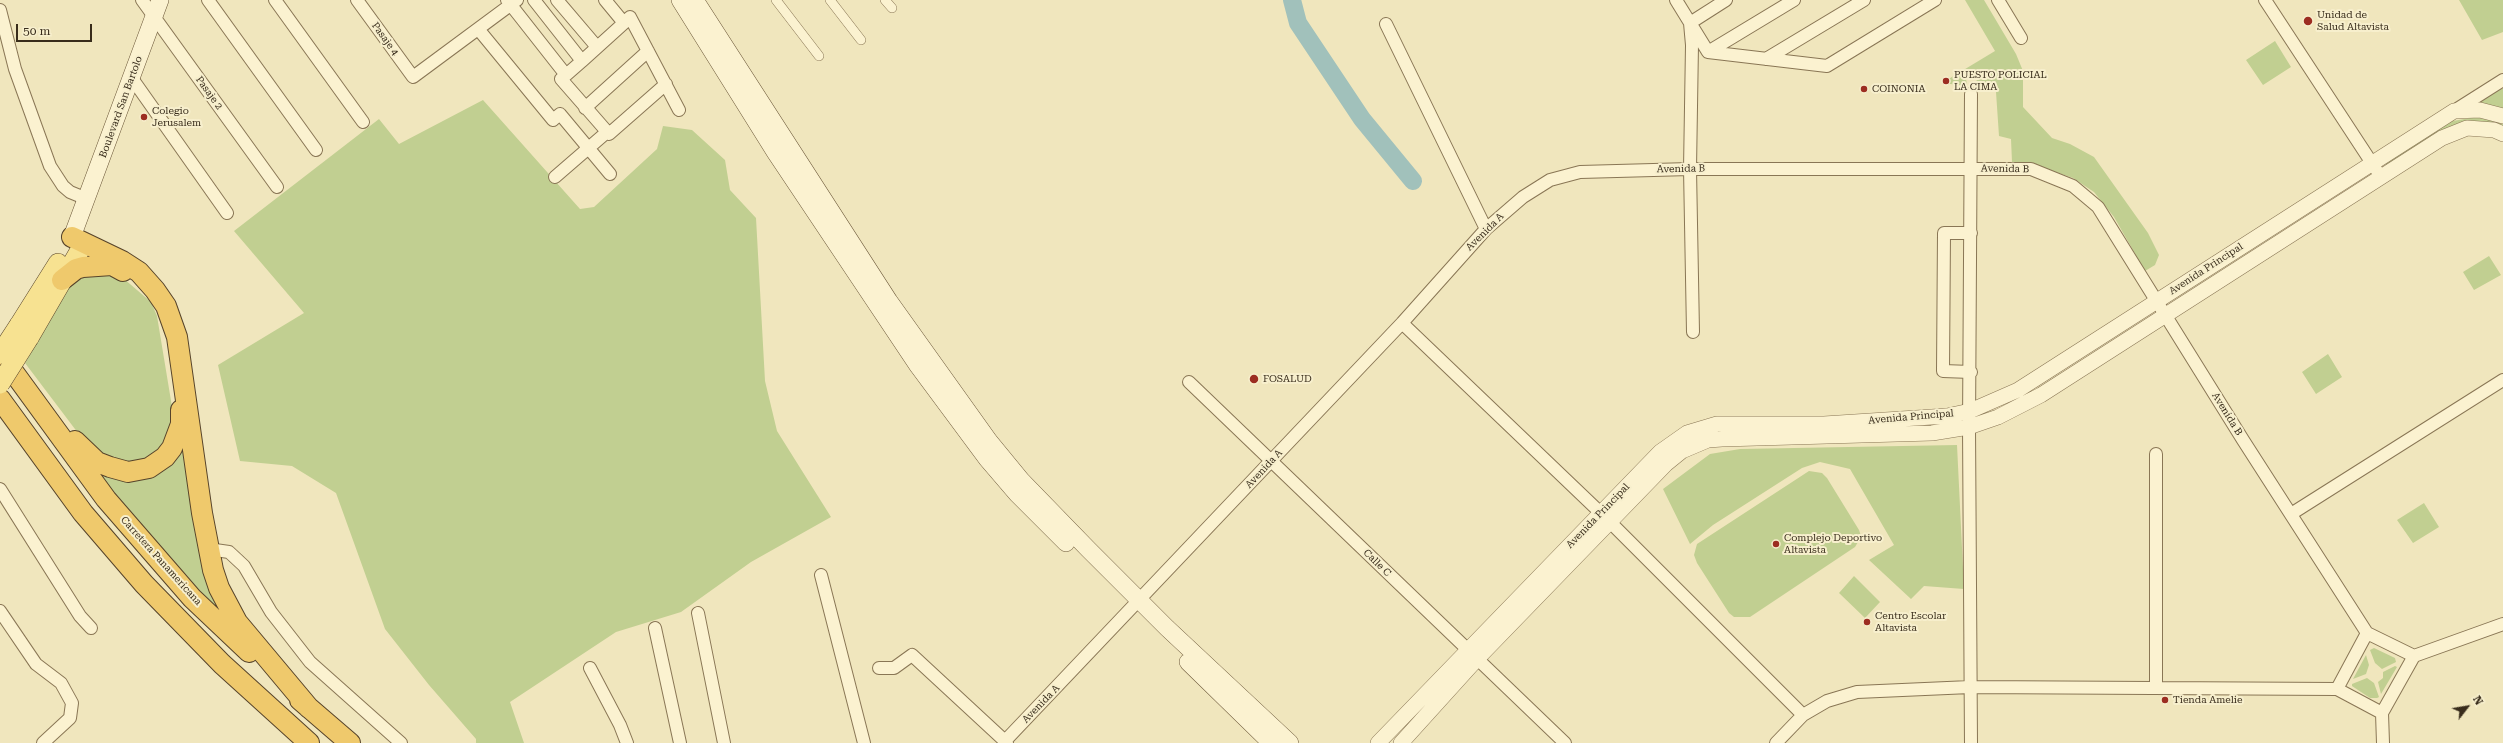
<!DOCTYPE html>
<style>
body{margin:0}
#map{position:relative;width:2503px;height:743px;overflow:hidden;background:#f0e6bd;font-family:"Roboto Serif",serif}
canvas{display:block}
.north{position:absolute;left:2447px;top:687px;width:40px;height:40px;-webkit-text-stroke:3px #f7efcd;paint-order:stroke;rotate:59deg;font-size:11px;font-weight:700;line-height:16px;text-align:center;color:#382c1b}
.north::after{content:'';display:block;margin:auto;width:14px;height:18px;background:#382c1b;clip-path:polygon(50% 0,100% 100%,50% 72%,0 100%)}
.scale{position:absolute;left:16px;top:24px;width:76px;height:18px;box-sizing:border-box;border:2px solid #382c1b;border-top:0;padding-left:5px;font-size:12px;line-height:14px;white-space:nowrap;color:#382c1b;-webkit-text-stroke:3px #f7efcd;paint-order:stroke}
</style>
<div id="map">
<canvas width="2503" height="743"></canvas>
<div class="north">N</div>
<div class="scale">50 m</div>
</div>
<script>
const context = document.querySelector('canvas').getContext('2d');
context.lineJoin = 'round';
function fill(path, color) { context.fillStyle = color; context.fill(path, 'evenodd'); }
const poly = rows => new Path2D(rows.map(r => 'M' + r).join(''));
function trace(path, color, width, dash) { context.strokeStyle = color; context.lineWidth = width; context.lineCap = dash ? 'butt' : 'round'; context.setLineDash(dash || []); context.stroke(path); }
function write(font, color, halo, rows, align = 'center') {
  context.font = font + ' "Roboto Serif",serif'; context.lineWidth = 4; context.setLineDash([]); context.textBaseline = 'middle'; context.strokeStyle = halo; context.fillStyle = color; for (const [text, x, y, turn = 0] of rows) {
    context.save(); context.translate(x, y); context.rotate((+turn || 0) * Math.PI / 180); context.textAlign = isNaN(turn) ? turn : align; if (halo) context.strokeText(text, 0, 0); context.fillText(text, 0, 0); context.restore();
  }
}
fill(poly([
 [1965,0,1984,0,2016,54,2023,71,2023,107,2052,138,2070,144,2094,157,2148,233,2159,255,2155,265,2145,271,2114,217,2094,192,2073,178,2044,168,2012,162,2011,139,1999,136,1996,92,1977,89,1978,83,1973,74,1966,78,1967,86,1942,83,1995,51],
 [2459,0,2503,0,2503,32,2482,40],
 [2275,41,2291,67,2263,85,2246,60],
 [2500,87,2503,89,2503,112,2474,105],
 [483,100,580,209,594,207,657,149,663,126,692,130,725,160,730,190,756,218,765,381,777,431,831,517,751,562,681,612,616,632,510,702,524,743,476,743,476,739,429,685,385,629,336,493,292,466,240,461,218,365,304,313,234,231,379,119,399,144],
 [2476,117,2503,122,2503,129,2488,125,2388,166,2386,165,2385,163,2447,122],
 [2489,256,2501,275,2474,290,2463,272],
 [96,271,123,278,151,302,157,316,175,425,167,444,154,455,139,462,116,463,81,437,25,363,76,275],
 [2328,354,2342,377,2316,394,2302,372],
 [184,443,233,629,92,467,116,476],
 [1957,445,1964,589,1924,586,1911,599,1869,560,1894,545,1850,469,1820,462,1802,468,1713,525,1690,544,1663,489,1710,454,1740,449],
 [1809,471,1822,473,1827,478,1859,530,1861,536,1858,542,1855,547,1750,617,1734,617,1729,613,1697,563,1694,555,1697,544],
 [2424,503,2439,527,2413,543,2397,520],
 [1854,576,1880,602,1865,618,1839,593],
 [2374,648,2395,658,2396,662,2382,669,2375,663,2370,650],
 [2366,655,2369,665,2366,674,2353,679],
 [2395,666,2397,667,2381,694,2378,682,2383,678,2383,672],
 [2367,678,2374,683,2379,697,2377,698,2370,698,2352,686,2352,684]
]), '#c1cf91');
trace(poly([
 [1292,0,1298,23,1362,119,1413,181]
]), '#a1c1bb', 18);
const pedestrian = poly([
 [776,0,819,56],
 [830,0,861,40],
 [885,0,892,8]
]);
const minor = poly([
 [142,0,277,187],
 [208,0,316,150],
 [275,0,363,122],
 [357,0,413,77,517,0],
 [507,0,566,75,582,61],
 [534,0,582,61,624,23,605,0],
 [557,0,597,47],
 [1676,0,1708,52],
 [1998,0,2021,38],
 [2265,0,2381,177],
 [0,10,15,69,50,166,63,186,70,192,87,199],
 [624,23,630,17,679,110],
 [1386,24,1486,229],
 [479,30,553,120,560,114,610,174],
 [1708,52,1827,66,1935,0],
 [1708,52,1794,0],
 [1766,59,1864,0],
 [566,75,561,79,609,134,666,84],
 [131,77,227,213],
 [585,108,648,51],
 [2454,111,2503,80],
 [555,177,607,132],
 [1971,233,1944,233,1943,371,1971,372],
 [1402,323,1607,519,1803,715],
 [1693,332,1690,169,1692,45,1690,23,1726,0],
 [1189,382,1565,743],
 [0,489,80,616,91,628],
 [2291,514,2503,380],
 [208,549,229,552,244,566,271,612,310,662,401,743],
 [821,575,864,743],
 [0,611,36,664,61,683,72,703,70,718,43,743],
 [698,613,724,743],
 [655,628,680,743],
 [2367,633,2414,656,2382,713,2337,689,2367,633],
 [2414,656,2503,624],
 [590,668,620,725,627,743],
 [879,668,894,668,912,655,1007,743],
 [2156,688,2156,454],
 [2382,713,2383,743],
 [1005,741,1402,323,1486,229,1523,197,1550,180,1580,172,1690,169,2031,169,2073,186,2098,207,2243,440,2367,633],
 [1776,743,1803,715,1827,701,1857,692,1970,687,2337,689],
 [1971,743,1969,427,1971,94]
]);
const tertiary = poly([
 [1378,743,1660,452,1687,433,1717,424,1824,424,1947,416,1970,411,2018,390,2454,111,2480,110,2503,116],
 [1401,743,1477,659,1666,464,1682,451,1708,440,1722,439,1932,433,1969,427,1998,417,2041,395,2442,138,2467,128,2494,130,2503,134]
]);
const secondary = poly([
 [680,0,775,152,918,366,987,459,1017,494,1066,543],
 [695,0,889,301,989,441,1021,480,1088,549,1167,628,1290,743],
 [72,237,160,0],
 [1188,662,1271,743]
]);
const primary = poly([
 [19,325,58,263],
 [29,338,80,250,82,242]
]);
const trunk = poly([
 [72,237,122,261,139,272,155,290,166,306,177,337,202,513,213,570,219,588,237,622,309,708],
 [62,280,76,269,83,267,112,265,123,271],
 [1,355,106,499,192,598,249,652],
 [0,399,83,513,144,584,222,664,309,743],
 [75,441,97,462,110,467,128,472,149,468,165,457,172,448,181,424,181,410],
 [300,700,350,743]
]);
trace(pedestrian, '#897655', 10);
trace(minor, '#897655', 14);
trace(tertiary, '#897655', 16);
trace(secondary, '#6b5738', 18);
trace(primary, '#56432a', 20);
trace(trunk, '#56432a', 22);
trace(pedestrian, '#fbf2d0', 9);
trace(minor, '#fbf2d0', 12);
trace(tertiary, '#fbf2d0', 15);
trace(secondary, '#fbf2d0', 17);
trace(primary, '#f7e291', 19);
trace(trunk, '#efc96c', 20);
const primaryBridge = poly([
 [0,354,19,325],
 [0,384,29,338]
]);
trace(primaryBridge, '#56432a', 20, []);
trace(primaryBridge, '#f7e291', 19);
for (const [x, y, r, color] of [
 [2308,21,5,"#9c2d21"],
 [1946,81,4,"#9c2d21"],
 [1864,89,4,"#9c2d21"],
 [144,117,4,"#9c2d21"],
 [1254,379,5,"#9c2d21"],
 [1776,544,4,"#9c2d21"],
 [1867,622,4,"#9c2d21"],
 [2165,700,4,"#9c2d21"]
]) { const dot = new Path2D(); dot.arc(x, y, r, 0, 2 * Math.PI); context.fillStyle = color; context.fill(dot); trace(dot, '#f7efcd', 1.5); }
write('10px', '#382c1b', '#f7efcd', [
 ["Unidad de",2317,15],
 ["Salud Altavista",2317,27],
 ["PUESTO POLICIAL",1954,75],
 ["LA CIMA",1954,87],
 ["COINONIA",1872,89],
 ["Colegio",152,111],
 ["Jerusalem",152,123],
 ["FOSALUD",1263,379],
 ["Complejo Deportivo",1784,538],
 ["Altavista",1784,550],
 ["Centro Escolar",1875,616],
 ["Altavista",1875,628],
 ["Tienda Amelie",2173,700]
], 'left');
write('10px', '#382c1b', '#f7efcd', [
 ["Pasaje 4",385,39,54],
 ["Pasaje 2",209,93,54],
 ["Boulevard San Bartolo",121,107,-70],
 ["Avenida B",1681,169,-1],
 ["Avenida B",2005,169,1],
 ["Avenida A",1485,232,-45],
 ["Avenida Principal",2206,269,-33],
 ["Avenida B",2227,414,58],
 ["Avenida Principal",1911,417,-5],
 ["Avenida A",1264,469,-47],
 ["Avenida Principal",1598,516,-46],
 ["Carretera Panamericana",161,561,48],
 ["Calle C",1377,563,44],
 ["Avenida A",1041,704,-46]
]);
</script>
